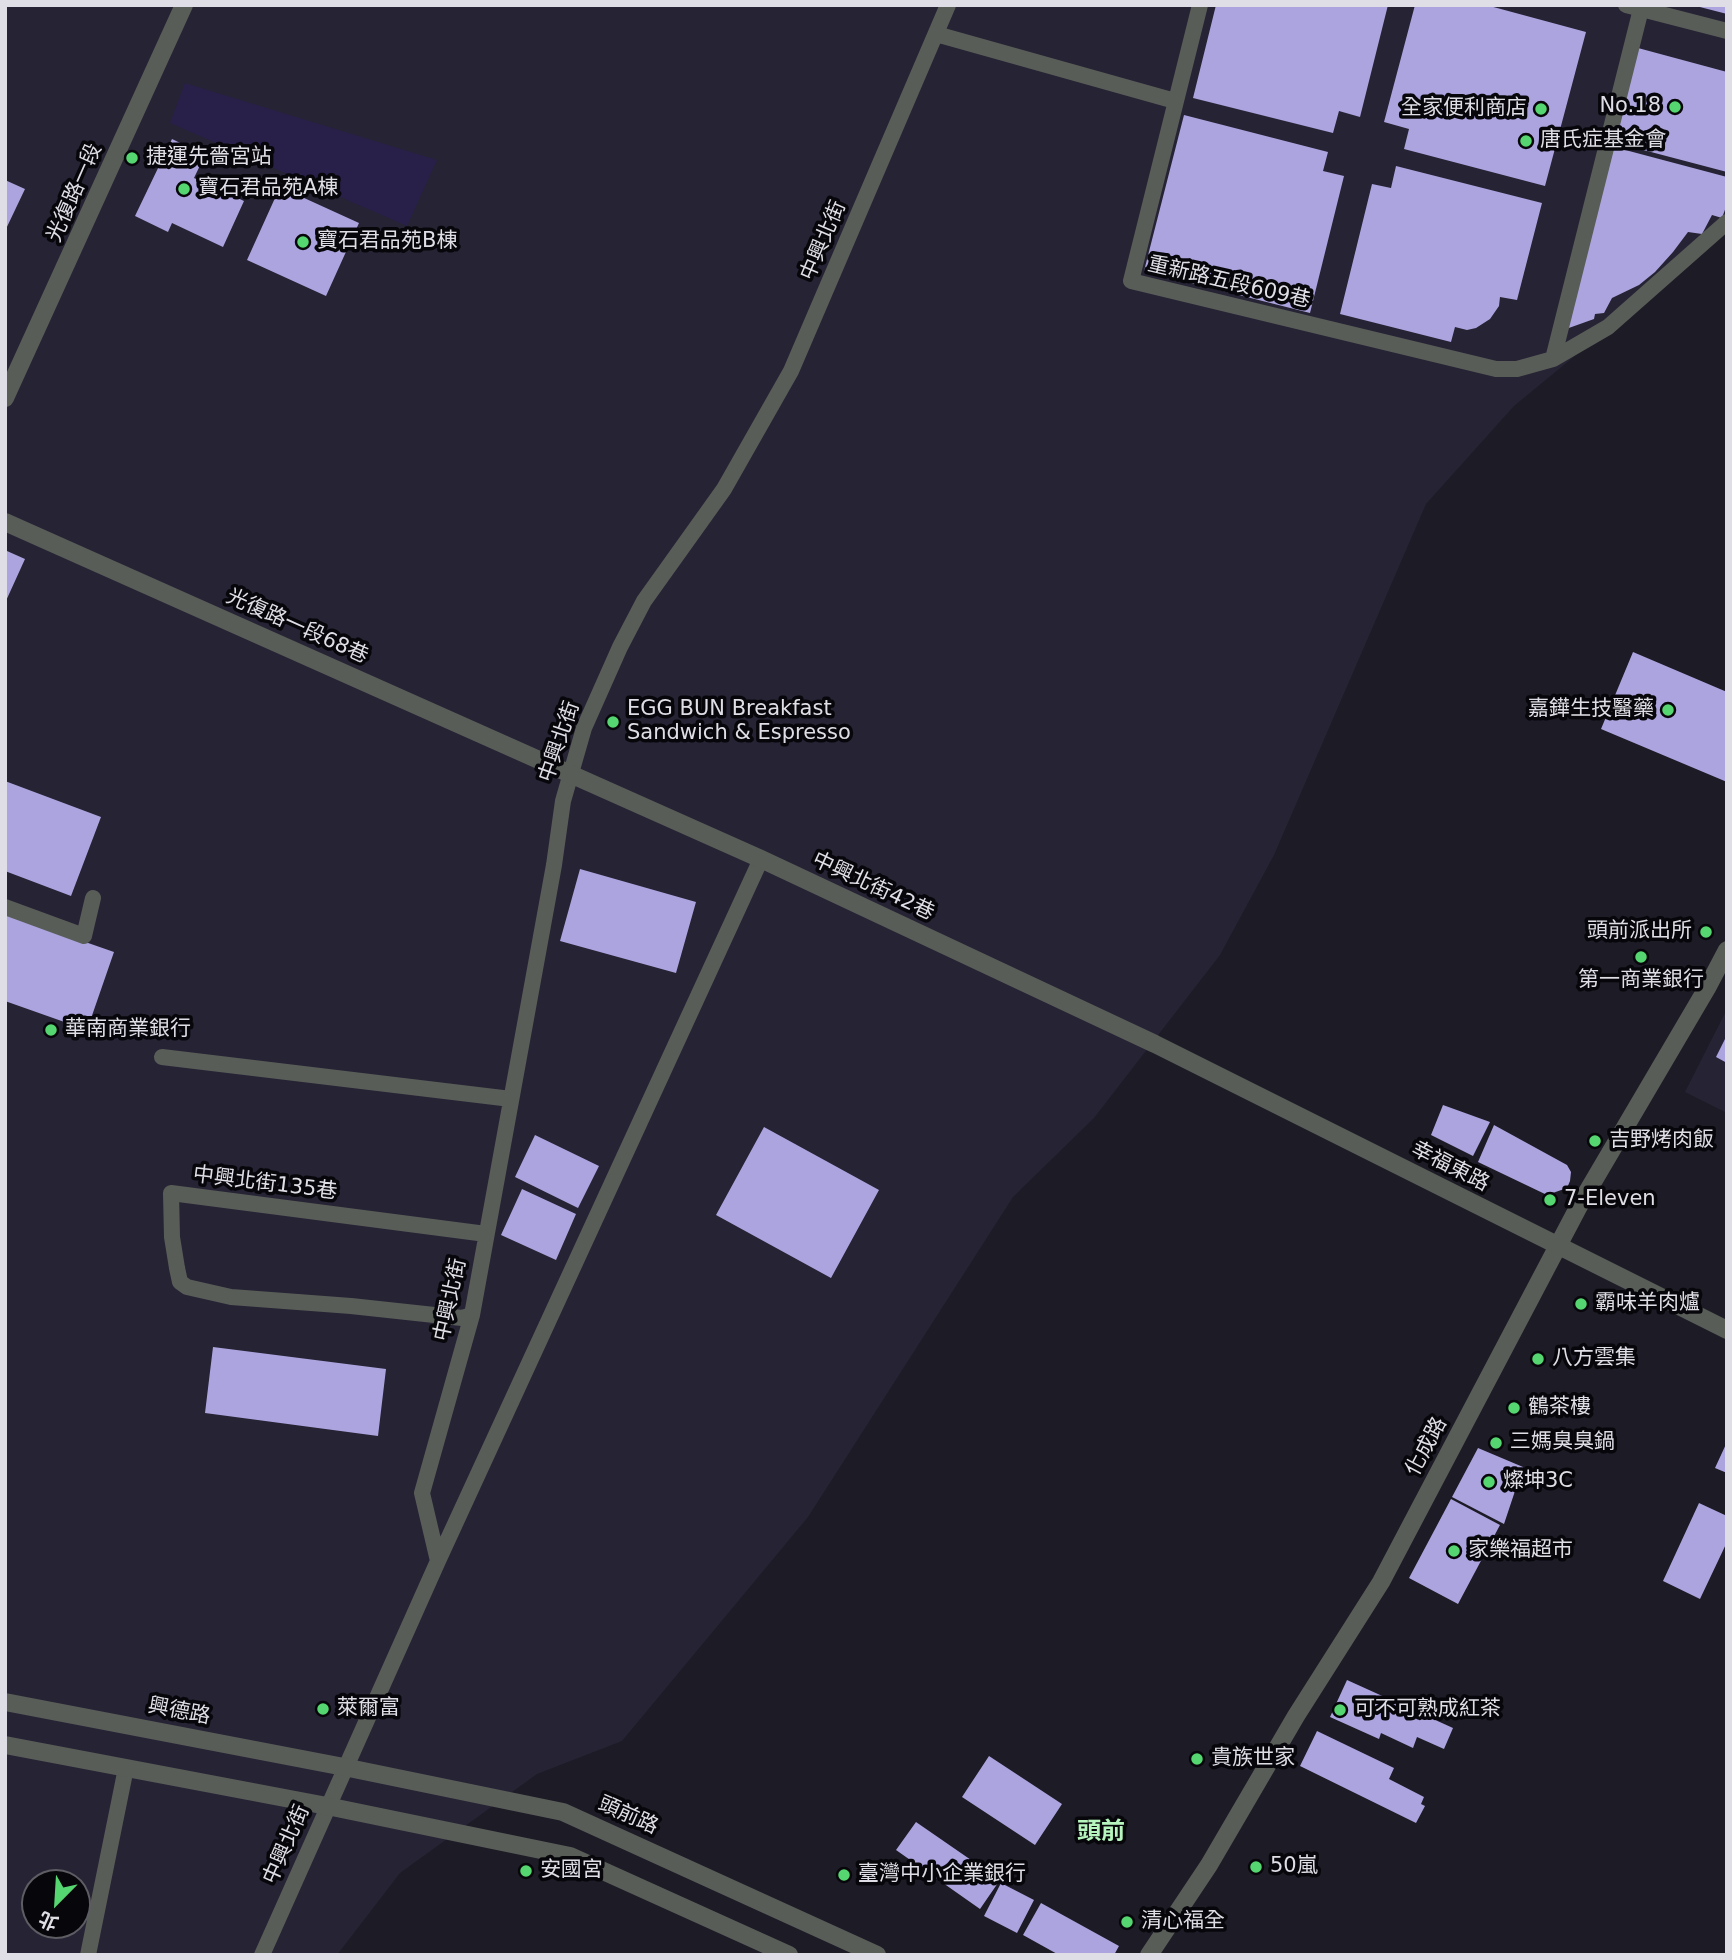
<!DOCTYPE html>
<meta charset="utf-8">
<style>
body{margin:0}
#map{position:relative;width:1732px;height:1960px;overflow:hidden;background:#1d1b26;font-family:"DejaVu Sans","Noto Sans TC",sans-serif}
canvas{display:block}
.frame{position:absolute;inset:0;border:7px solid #dfdee6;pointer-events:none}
.north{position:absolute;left:21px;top:1869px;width:70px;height:70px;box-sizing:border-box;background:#07070b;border:2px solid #5d5d63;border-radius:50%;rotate:204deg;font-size:19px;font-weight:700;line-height:28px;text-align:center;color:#dfdee6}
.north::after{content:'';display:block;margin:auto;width:24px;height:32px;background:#55d671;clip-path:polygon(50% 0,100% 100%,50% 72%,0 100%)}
</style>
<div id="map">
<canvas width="1732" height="1960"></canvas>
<div class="frame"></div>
<div class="north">北</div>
</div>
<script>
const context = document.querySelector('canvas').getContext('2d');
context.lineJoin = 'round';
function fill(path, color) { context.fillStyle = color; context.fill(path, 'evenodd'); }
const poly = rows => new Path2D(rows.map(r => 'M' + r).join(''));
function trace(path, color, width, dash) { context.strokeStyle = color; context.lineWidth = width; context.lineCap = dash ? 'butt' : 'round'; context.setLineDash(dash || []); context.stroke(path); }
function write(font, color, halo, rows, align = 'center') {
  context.font = font + ' "DejaVu Sans","Noto Sans TC",sans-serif'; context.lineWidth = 7; context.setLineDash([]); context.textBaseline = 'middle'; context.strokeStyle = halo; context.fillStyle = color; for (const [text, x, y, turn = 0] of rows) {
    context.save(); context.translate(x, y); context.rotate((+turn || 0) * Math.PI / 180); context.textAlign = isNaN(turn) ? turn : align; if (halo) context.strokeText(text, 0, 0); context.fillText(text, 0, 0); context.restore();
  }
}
fill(poly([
 [5,5,1727,5,1727,231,1514,406,1426,504,1274,855,1220,955,1094,1118,1013,1197,808,1517,622,1741,537,1774,400,1873,337,1955,5,1955],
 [35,1883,77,1883,77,1925,35,1925],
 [1727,1009,1727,1113,1685,1092]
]), '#262334');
fill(poly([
 [185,83,437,160,407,226,170,123]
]), '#292049');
fill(poly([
 [1216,5,1388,5,1360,117,1339,111,1333,133,1193,98],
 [1415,5,1486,5,1586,32,1545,186,1404,149,1409,129,1384,122],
 [1696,5,1727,5,1727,14,1696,6],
 [1638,48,1727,72,1727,172,1613,142],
 [1184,115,1328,152,1323,171,1344,176,1310,313,1144,271],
 [172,139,205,155,194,178,244,201,223,247,172,223,168,232,135,216],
 [1614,147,1727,177,1727,204,1722,218,1712,215,1702,234,1688,232,1673,252,1655,272,1639,285,1612,298,1604,313,1595,314,1594,319,1566,329],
 [1396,166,1542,203,1517,300,1500,297,1499,306,1490,319,1476,328,1467,330,1455,327,1451,342,1340,314,1372,184,1391,188],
 [5,180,25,189,5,231],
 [280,187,359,223,326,296,247,260],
 [7,551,25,559,5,603,5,552],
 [1633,652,1727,692,1727,782,1601,729],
 [5,781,101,817,71,896,5,871],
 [580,869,696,902,676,973,560,941],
 [5,914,114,952,87,1030,5,1001],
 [1727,1035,1727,1063,1716,1057],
 [1443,1105,1490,1122,1473,1156,1431,1135],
 [1494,1125,1567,1165,1571,1172,1570,1181,1567,1188,1547,1195,1478,1162],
 [764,1127,879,1190,831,1278,716,1215],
 [535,1135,599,1166,578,1208,515,1177],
 [522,1189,576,1214,556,1260,501,1235],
 [213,1347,386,1369,378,1436,205,1413],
 [1727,1442,1727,1473,1715,1468],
 [1478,1448,1523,1467,1504,1524,1452,1497],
 [1451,1499,1500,1525,1458,1604,1409,1578],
 [1699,1503,1727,1516,1727,1542,1700,1599,1663,1581],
 [1347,1680,1453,1728,1444,1749,1417,1737,1413,1748,1381,1733,1379,1739,1330,1717],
 [1317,1731,1394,1768,1389,1779,1424,1797,1421,1804,1425,1806,1416,1823,1300,1766],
 [989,1756,1062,1804,1035,1845,962,1797],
 [916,1822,1000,1880,980,1909,896,1850],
 [1001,1883,1034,1900,1017,1933,984,1916],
 [1041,1903,1119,1946,1114,1955,1059,1955,1023,1935]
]), '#aca4df');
trace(poly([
 [1200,5,1131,281,1496,369,1517,369,1553,359,1641,9],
 [1626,5,1727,31],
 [936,34,1175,101],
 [1553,359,1608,327,1727,222],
 [5,907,84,936,93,898],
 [162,1057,511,1099],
 [472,1315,462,1318,351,1306,231,1297,187,1287,180,1282,177,1268,172,1237,171,1193,486,1234],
 [438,1561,422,1493,472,1315,554,865,563,801,584,728,620,647,644,601,724,489,791,371,948,5],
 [88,1955,126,1768],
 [262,1955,438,1561,761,859]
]), '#585d58', 16);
trace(poly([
 [5,398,184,5],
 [5,522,761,859,1155,1044,1727,1330],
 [5,1702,344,1767,563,1812,877,1955],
 [5,1745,327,1806,570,1856,789,1955],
 [1149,1955,1209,1865,1296,1716,1381,1582,1580,1204,1707,988,1727,950]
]), '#585d58', 18);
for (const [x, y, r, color] of [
 [1675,107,7,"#55d671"],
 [1541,109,7,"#55d671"],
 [1526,141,7,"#55d671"],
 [132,158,7,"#55d671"],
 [184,189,7,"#55d671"],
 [303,242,7,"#55d671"],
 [1668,710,7,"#55d671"],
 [613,722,7,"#55d671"],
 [1706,932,7,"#55d671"],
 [1641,957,7,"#55d671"],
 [51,1030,7,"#55d671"],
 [1595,1141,7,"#55d671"],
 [1550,1200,7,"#55d671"],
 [1581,1304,7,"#55d671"],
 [1538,1359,7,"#55d671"],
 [1514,1408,7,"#55d671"],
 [1496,1443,7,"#55d671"],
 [1489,1482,7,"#55d671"],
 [1454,1551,7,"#55d671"],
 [323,1709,7,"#55d671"],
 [1340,1710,7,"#55d671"],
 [1197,1759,7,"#55d671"],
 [1256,1867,7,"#55d671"],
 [526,1871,7,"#55d671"],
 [844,1875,7,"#55d671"],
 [1127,1922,7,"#55d671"]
]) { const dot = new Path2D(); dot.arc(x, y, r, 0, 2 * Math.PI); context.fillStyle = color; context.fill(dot); trace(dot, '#07070b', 2.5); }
write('21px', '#dfdee6', '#07070b', [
 ["No.18",1661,107,"right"],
 ["全家便利商店",1527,109,"right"],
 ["唐氏症基金會",1540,141],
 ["捷運先嗇宮站",146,158],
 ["寶石君品苑A棟",198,189],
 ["寶石君品苑B棟",317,242],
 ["EGG BUN Breakfast",627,710],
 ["Sandwich & Espresso",627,734],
 ["嘉鏵生技醫藥",1654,710,"right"],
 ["頭前派出所",1692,932,"right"],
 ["第一商業銀行",1641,981,"center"],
 ["華南商業銀行",65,1030],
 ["吉野烤肉飯",1609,1141],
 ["7-Eleven",1564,1200],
 ["霸味羊肉爐",1595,1304],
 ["八方雲集",1552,1359],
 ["鶴茶樓",1528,1408],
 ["三媽臭臭鍋",1510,1443],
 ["燦坤3C",1503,1482],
 ["家樂福超市",1468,1551],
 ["萊爾富",337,1709],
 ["可不可熟成紅茶",1354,1710],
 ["貴族世家",1211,1759],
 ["50嵐",1270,1867],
 ["安國宮",540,1871],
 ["臺灣中小企業銀行",858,1875],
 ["清心福全",1141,1922]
], 'left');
write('21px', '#dfdee6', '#07070b', [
 ["光復路一段",75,193,-66],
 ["中興北街",824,241,-67],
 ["重新路五段609巷",1229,283,13],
 ["光復路一段68巷",297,627,24],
 ["中興北街",560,742,-71],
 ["中興北街42巷",873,887,25],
 ["幸福東路",1450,1167,27],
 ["中興北街135巷",265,1184,7],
 ["中興北街",451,1300,-78],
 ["化成路",1427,1447,-62],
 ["興德路",179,1712,11],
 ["頭前路",628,1816,24],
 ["中興北街",287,1845,-66]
]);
write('bold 24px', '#b6f6be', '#07070b', [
 ["頭前",1101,1833]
]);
</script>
